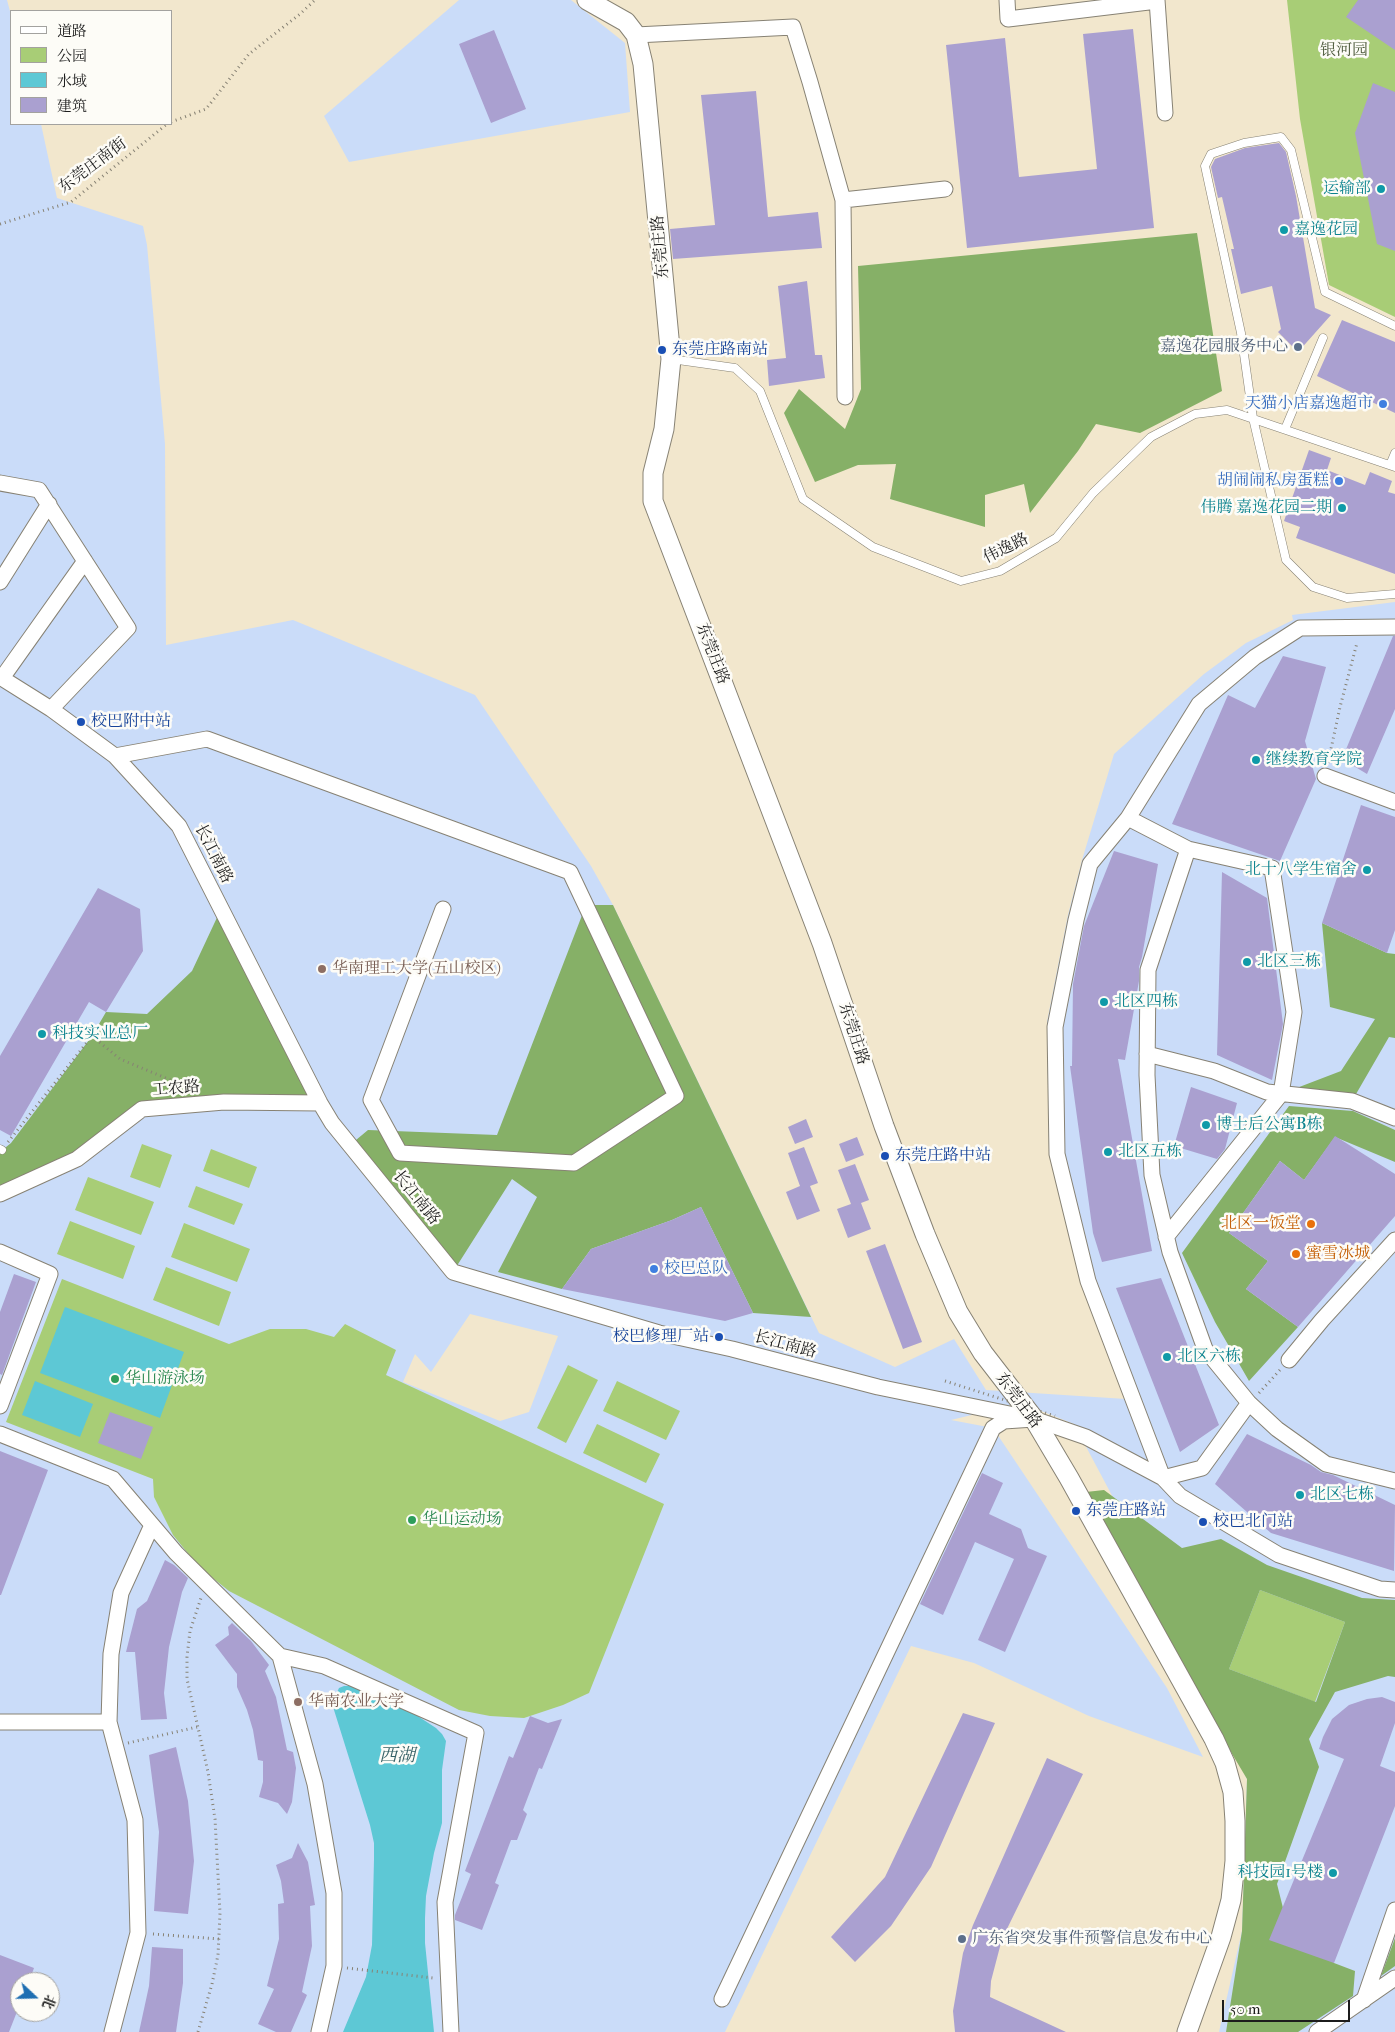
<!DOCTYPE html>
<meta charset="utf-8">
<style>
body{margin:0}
#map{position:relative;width:1395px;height:2032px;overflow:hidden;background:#f2e7cd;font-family:"IM FELL French Canon","Noto Serif SC",serif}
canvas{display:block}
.legend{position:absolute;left:10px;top:10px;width:162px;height:115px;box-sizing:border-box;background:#fdfcf7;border:1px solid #a3a29f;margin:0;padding:6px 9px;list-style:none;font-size:15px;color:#1c1c1c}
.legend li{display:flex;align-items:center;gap:10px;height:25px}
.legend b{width:25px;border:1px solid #a3a29f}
.north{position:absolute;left:10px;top:1972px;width:50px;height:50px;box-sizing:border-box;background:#fdfcf7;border:1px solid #a3a29f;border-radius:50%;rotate:111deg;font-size:14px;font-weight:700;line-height:20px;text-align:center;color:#1c1c1c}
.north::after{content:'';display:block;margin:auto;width:18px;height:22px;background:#1f6fb2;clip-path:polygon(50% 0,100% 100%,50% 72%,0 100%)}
.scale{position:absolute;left:1222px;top:2000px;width:128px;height:22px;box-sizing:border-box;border:2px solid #1c1c1c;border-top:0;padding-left:6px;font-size:15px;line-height:18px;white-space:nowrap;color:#1c1c1c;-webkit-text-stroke:4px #fdfcf7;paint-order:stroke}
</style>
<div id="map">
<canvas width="1395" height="2032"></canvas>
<ul class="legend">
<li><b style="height:6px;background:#fff"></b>道路</li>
<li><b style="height:14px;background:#a8cd76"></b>公园</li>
<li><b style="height:14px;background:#5dc8d5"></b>水域</li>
<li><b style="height:14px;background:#aaa0d0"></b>建筑</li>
</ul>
<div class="north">北</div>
<div class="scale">50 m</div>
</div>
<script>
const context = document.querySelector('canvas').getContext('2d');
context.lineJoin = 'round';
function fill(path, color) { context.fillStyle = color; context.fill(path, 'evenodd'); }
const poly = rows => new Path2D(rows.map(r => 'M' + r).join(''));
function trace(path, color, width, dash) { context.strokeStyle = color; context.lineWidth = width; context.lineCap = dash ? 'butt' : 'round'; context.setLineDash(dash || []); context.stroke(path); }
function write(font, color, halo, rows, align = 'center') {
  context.font = font + ' "IM FELL French Canon","Noto Serif SC",serif'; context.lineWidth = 5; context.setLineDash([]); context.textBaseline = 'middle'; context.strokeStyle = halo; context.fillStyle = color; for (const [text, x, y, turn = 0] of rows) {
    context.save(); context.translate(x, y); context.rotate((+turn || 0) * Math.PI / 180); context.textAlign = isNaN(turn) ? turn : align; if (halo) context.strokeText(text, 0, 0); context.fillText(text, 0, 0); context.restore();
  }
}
fill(poly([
 [0,0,7,0,11,15,11,124,41,124,57,198,143,226,147,245,165,444,166,645,293,620,475,695,591,866,613,905,819,1333,895,1367,954,1339,986,1390,1126,1399,1080,1277,1049,1149,1047,1022,1068,915,1082,860,1114,754,1204,674,1246,643,1293,620,1292,615,1395,602,1395,2032,1219,2032,1242,1931,1247,1779,1160,1586,1074,1424,1021,1403,951,1420,993,1428,1167,1688,1203,1757,1089,1716,974,1663,911,1646,725,2032,0,2032],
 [470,1314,558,1336,529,1412,500,1421,403,1382,415,1354,431,1372],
 [20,1982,50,1982,50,2012,20,2012],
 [459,0,571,0,625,43,630,112,349,162,324,116]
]), '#cadcf9');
fill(poly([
 [1287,0,1395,0,1395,317,1329,285,1300,119],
 [142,1144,172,1155,160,1188,130,1177],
 [211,1149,257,1167,249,1188,203,1171],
 [88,1177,154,1202,141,1235,75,1210],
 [196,1186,243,1204,234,1225,188,1207],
 [70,1221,135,1246,123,1279,57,1254],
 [184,1223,250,1249,237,1282,171,1257],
 [166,1267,231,1292,219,1326,153,1300],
 [62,1279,229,1344,270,1329,306,1329,334,1337,345,1324,396,1350,386,1375,664,1504,589,1693,563,1705,524,1718,490,1716,459,1710,229,1591,199,1567,173,1535,154,1497,153,1479,6,1422],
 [568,1365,598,1380,566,1443,537,1428],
 [617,1381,680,1411,666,1440,603,1411],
 [597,1424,660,1454,646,1483,583,1453],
 [1260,1590,1345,1622,1315,1702,1229,1669]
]), '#a8cd76');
fill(poly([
 [1197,233,1222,391,1140,433,1096,424,1078,451,1030,513,1024,484,985,495,985,527,890,499,896,464,858,465,815,482,784,413,799,389,845,429,861,389,858,266],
 [586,905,613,905,811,1317,753,1313,701,1207,672,1220,591,1249,562,1289,498,1272,537,1197,512,1179,453,1272,350,1145,368,1130,497,1135],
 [221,909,320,1103,142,1109,77,1159,0,1194,0,1152,11,1143,92,1036,106,1012,147,1014,192,971],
 [1322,923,1387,953,1395,954,1395,1038,1389,1037,1352,1101,1281,1094,1341,1071,1375,1019,1330,1007],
 [1289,1106,1353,1111,1395,1130,1395,1162,1335,1137,1304,1180,1280,1161,1229,1233,1268,1261,1246,1289,1298,1327,1249,1381,1215,1322,1182,1253],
 [1104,1490,1182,1548,1221,1539,1267,1565,1362,1598,1395,1600,1395,1677,1388,1676,1335,1692,1309,1739,1319,1767,1277,1884,1283,1908,1334,1963,1355,1971,1353,1996,1298,2032,1226,2032,1242,1931,1247,1779,1077,1493],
 [1260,1590,1345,1622,1316,1702,1229,1669],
 [1395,1938,1395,1966,1381,1976]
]), '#86b067');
fill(poly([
 [65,1307,184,1352,160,1418,40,1373],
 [35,1381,93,1404,80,1437,22,1415],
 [344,1686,354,1686,416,1715,436,1728,442,1734,446,1741,442,1770,442,1823,434,1853,426,1896,425,1918,425,1943,434,2032,343,2032,366,1977,372,1945,374,1859,374,1843,370,1825,334,1710,334,1699,339,1688]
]), '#5dc8d5');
fill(poly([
 [1358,0,1395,0,1395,50,1346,17],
 [1133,29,1154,228,967,248,946,45,1005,38,1019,177,1097,169,1083,34],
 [494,30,526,109,491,123,459,44],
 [1373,83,1395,92,1395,251,1377,244,1355,133],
 [756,91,768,217,818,212,822,248,673,259,670,229,715,225,701,95],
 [1279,143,1286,152,1296,196,1315,308,1331,315,1298,352,1278,332,1281,329,1272,286,1241,294,1231,249,1234,249,1222,197,1218,198,1211,167,1215,159,1245,148],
 [807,281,815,355,822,355,825,378,769,386,767,360,786,358,778,286],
 [1342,320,1395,342,1395,413,1317,376],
 [1309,450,1331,458,1327,470,1365,485,1370,472,1392,481,1388,492,1395,494,1395,574,1296,538,1300,527,1284,521],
 [1393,636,1395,636,1395,709,1367,774,1342,759],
 [1283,656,1326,667,1305,741,1316,779,1280,861,1172,824,1228,695,1255,708],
 [1361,805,1395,817,1395,930,1387,953,1322,923],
 [1114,851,1158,864,1142,957,1139,967,1139,981,1125,1060,1118,1059,1152,1251,1102,1262,1093,1233,1070,1066,1072,1066,1073,984,1084,926],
 [1222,872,1267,898,1283,1024,1272,1080,1217,1055],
 [98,888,140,909,143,951,106,1012,89,1002,11,1136,0,1130,0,1056],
 [1191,1087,1237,1103,1225,1149,1217,1159,1174,1146],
 [806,1119,813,1137,795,1144,788,1127],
 [1335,1136,1395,1174,1395,1216,1298,1327,1246,1289,1268,1261,1229,1233,1280,1161,1304,1180],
 [857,1137,864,1155,846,1162,839,1144],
 [804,1147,818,1183,810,1186,820,1211,797,1220,786,1192,800,1186,788,1153],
 [855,1164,869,1200,861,1203,871,1229,848,1238,837,1209,851,1204,838,1170],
 [701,1207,753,1313,725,1321,562,1289,591,1249,672,1220],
 [885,1244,922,1342,903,1349,866,1251],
 [14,1274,36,1282,2,1375,0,1374,0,1312],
 [1161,1278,1219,1425,1180,1452,1116,1288],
 [110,1412,153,1427,141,1459,98,1443],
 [1247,1434,1311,1465,1321,1472,1333,1475,1395,1505,1394,1571,1271,1533,1215,1484],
 [0,1451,48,1470,1,1595,0,1595],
 [982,1473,1003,1483,989,1514,1021,1529,1028,1548,1047,1556,1005,1652,978,1640,1014,1559,975,1542,943,1615,920,1604],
 [165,1560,174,1565,188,1578,182,1592,169,1647,164,1693,167,1719,141,1720,135,1652,126,1652,137,1609,147,1601],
 [232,1623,251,1641,269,1665,265,1671,276,1697,287,1750,293,1752,296,1768,292,1802,287,1814,278,1803,259,1797,263,1782,263,1761,258,1760,253,1730,247,1710,237,1687,237,1674,215,1645,229,1635,228,1627],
 [1382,1697,1395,1702,1395,1723,1380,1766,1395,1772,1395,1806,1334,1963,1269,1940,1344,1759,1319,1749,1323,1737,1332,1719,1349,1705,1367,1699],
 [963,1713,995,1723,931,1867,891,1926,855,1962,831,1937,885,1877],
 [530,1716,548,1723,562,1719,542,1769,539,1768,523,1810,527,1814,517,1840,511,1840,495,1883,499,1885,482,1930,455,1920,455,1915,471,1874,465,1871,509,1756,513,1758],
 [176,1747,188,1801,194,1861,188,1914,154,1911,159,1832,149,1755],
 [1047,1758,1083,1774,1002,1939,991,1981,990,1997,1066,2032,955,2032,953,2011,963,1953,973,1925],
 [298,1843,308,1862,315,1905,310,1906,312,1946,302,1992,307,1995,291,2032,276,2032,258,2024,274,1989,267,1986,279,1939,278,1904,284,1903,281,1881,276,1865,292,1858],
 [152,1947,183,1949,183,1983,176,2032,139,2032,149,1986],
 [0,1955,34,1968,29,1982,20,1982,20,2004,9,2032,0,2032]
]), '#aaa0d0');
const service = poly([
 [1395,326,1325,292,1291,150,1281,137,1244,143,1211,154,1205,166,1241,333,1253,418,1286,560,1313,587,1347,598,1395,594],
 [671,359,735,368,760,391,803,499,873,547,961,581,1000,571,1056,538,1093,493,1151,437,1195,414,1227,410,1395,467],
 [1285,429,1323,338],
 [1390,465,1395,453],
 [0,1149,2,1150]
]);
const minor = poly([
 [1007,0,1008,19,1157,1],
 [1157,0,1165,113],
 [636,35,793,27,810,82,843,200,845,397],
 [843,200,945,189],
 [0,483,39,490,128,628,51,709],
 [0,582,49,504],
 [0,677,51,709,115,756,179,826,320,1103,332,1123,453,1272,659,1333,732,1349,878,1387,1034,1419],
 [2,678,85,561],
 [115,756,207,739,570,872,676,1096,574,1163,400,1153,371,1100,443,909],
 [1325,776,1395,802],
 [1128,818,1188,849,1148,970,1147,1075,1152,1175,1170,1252,1205,1349,1249,1403,1277,1429,1326,1464,1395,1481],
 [1147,1054,1214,1071,1267,1092,1352,1101,1395,1118],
 [0,1194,77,1159,142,1109,224,1102,320,1103],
 [1166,1237,1281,1094,1294,1012,1272,868,1188,849],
 [0,1252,50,1274,0,1406],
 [1289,1360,1322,1320,1395,1240],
 [1249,1403,1202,1468,1163,1478,1088,1281,1057,1154,1055,1027,1076,920,1090,864,1128,818,1199,704,1255,657,1300,628,1395,627],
 [0,1434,113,1479,176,1553,280,1656,315,1784,334,1893,334,1966,319,2032],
 [280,1656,324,1666,476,1733,445,1902,451,2032],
 [0,1722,109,1722],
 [722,1999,993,1428,1004,1421,1034,1419,1086,1437,1163,1478,1180,1496,1279,1555,1380,1589,1395,1590],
 [1364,2000,1395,1910],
 [112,2032,138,1933,135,1820,109,1722,111,1654,121,1593,152,1525],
 [1317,2032,1395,1978]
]);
const tertiary = poly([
 [587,0,626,22,636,35,643,64,671,359,664,429,653,473,653,501,822,943,884,1126,925,1234,958,1312,983,1353,1034,1419,1069,1478,1214,1739,1225,1763,1233,1792,1235,1821,1235,1861,1231,1900,1221,1937,1187,2032]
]);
trace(service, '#878274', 9);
trace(minor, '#878274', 17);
trace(tertiary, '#878274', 21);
trace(poly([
 [171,122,206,109,249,54,300,14,315,0],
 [0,224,71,202,167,124],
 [1328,763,1340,707,1357,643],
 [8,1142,92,1036,120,1059,192,1089],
 [1259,1393,1280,1370],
 [128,1743,197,1727],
 [153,1934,219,1939],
 [347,1968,433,1978],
 [198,2032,212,1984,218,1955,220,1913,215,1819,208,1772,187,1679,187,1657,190,1631,201,1598]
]), '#878274', 3, [1, 4]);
trace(service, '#fff', 8);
trace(minor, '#fff', 15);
trace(tertiary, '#fff', 19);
trace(poly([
 [945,1381,1055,1416]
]), '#878274', 3, [1, 4]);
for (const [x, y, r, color] of [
 [1381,189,5,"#0f9aa8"],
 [1284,230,5,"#0f9aa8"],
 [1298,347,5,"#5c6f8a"],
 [662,350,5,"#1a4fb4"],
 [1383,404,5,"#3f7fe0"],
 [1339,481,5,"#3f7fe0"],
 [1342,508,5,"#0f9aa8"],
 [81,722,5,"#1a4fb4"],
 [1256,760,5,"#0f9aa8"],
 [1367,870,5,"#0f9aa8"],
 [1247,962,5,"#0f9aa8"],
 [322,969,5,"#8d6e63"],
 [1104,1002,5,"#0f9aa8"],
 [42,1034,5,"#0f9aa8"],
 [1206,1125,5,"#0f9aa8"],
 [1108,1152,5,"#0f9aa8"],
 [885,1156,5,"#1a4fb4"],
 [1311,1224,5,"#e8710a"],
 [1296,1254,5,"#e8710a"],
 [654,1269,5,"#3f7fe0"],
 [719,1337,5,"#1a4fb4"],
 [1167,1357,5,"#0f9aa8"],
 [115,1379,5,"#2e9e5b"],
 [1300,1495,5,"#0f9aa8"],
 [1076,1511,5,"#1a4fb4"],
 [412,1520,5,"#2e9e5b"],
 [1203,1522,5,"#1a4fb4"],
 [298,1702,5,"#8d6e63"],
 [1333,1873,5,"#0f9aa8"],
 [962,1939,5,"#5c6f8a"]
]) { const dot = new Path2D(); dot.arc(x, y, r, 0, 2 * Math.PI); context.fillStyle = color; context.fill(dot); trace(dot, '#fdfcf7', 2); }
write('16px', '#4d5a3c', '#fdfcf7', [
 ["银河园",1344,51]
]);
write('16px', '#1c1c1c', '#fdfcf7', [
 ["东莞庄南街",93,166,-37],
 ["东莞庄路",661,247,-95],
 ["伟逸路",1006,549,-26],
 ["东莞庄路",712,654,69],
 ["长江南路",213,854,63],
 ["东莞庄路",853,1034,72],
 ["工农路",176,1089,-5],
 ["长江南路",416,1198,51],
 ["长江南路",785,1345,15],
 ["东莞庄路",1018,1401,53]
]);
write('16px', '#0d838f', '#fdfcf7', [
 ["运输部",1371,189,"right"],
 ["嘉逸花园",1294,230],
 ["伟腾 嘉逸花园二期",1332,508,"right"],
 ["继续教育学院",1266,760],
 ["北十八学生宿舍",1357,870,"right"],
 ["北区三栋",1257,962],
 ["北区四栋",1114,1002],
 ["科技实业总厂",52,1034],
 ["博士后公寓B栋",1216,1125],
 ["北区五栋",1118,1152],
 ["北区六栋",1177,1357],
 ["北区七栋",1310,1495],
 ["科技园1号楼",1323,1873,"right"]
], 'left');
write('16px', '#4e5e75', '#fdfcf7', [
 ["嘉逸花园服务中心",1288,347],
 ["广东省突发事件预警信息发布中心",972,1939,"left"]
], 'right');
write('16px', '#164399', '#fdfcf7', [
 ["东莞庄路南站",672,350],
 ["校巴附中站",91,722],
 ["东莞庄路中站",895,1156],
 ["校巴修理厂站",709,1337,"right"],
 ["东莞庄路站",1086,1511],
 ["校巴北门站",1213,1522]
], 'left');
write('16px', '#366cbe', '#fdfcf7', [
 ["天猫小店嘉逸超市",1373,404],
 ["胡闹闹私房蛋糕",1329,481],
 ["校巴总队",664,1269,"left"]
], 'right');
write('16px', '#785e54', '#fdfcf7', [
 ["华南理工大学(五山校区)",332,969],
 ["华南农业大学",308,1702]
], 'left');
write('16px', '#c56008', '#fdfcf7', [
 ["北区一饭堂",1301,1224],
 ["蜜雪冰城",1306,1254,"left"]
], 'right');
write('16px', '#27864d', '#fdfcf7', [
 ["华山游泳场",125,1379],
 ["华山运动场",422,1520]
], 'left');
write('italic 18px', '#366166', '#fdfcf7', [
 ["西湖",397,1757]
]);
</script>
